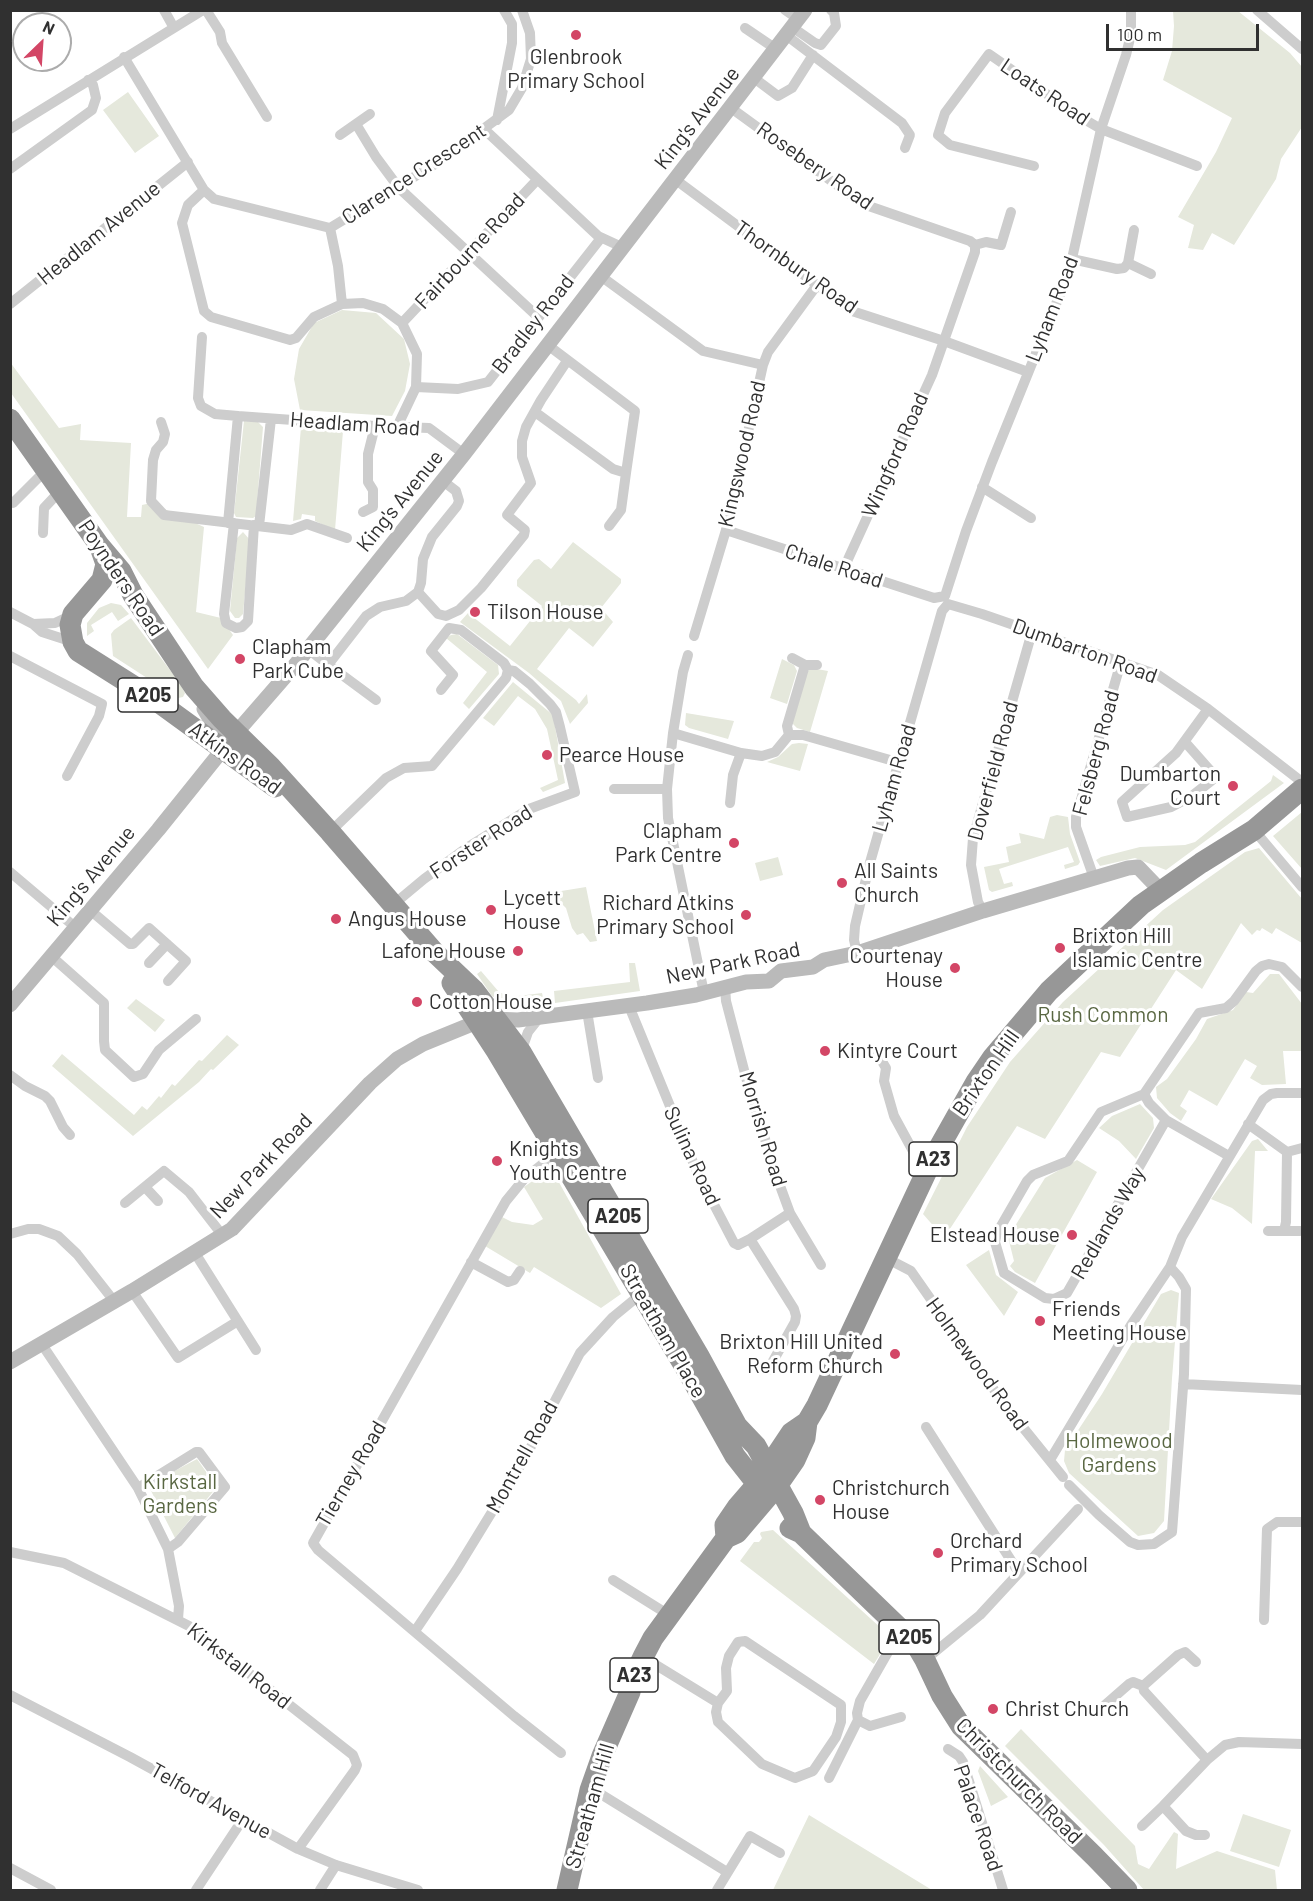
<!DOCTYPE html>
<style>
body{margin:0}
#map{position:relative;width:1313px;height:1901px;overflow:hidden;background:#fff;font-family:Barlow,sans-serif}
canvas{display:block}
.frame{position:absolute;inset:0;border:12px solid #303030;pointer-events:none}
.north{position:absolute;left:12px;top:12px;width:60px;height:60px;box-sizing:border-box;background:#fff;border:2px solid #acacac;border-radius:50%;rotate:25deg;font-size:16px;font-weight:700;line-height:24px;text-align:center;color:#303030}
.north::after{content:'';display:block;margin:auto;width:21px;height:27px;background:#d34666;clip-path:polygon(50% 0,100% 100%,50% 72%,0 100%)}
.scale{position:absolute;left:1106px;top:24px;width:153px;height:27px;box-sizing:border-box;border:3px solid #303030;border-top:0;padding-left:8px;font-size:18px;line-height:21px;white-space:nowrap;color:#303030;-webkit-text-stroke:4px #fff;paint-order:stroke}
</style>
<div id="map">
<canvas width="1313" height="1901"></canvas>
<div class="frame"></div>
<div class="north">N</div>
<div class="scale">100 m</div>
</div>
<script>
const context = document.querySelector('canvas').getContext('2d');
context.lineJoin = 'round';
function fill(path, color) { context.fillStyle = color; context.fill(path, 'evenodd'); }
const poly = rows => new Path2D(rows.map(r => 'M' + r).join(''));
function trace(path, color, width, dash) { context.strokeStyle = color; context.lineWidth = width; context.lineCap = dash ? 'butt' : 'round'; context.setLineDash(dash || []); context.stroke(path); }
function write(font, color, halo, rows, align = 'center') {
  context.font = font + ' Barlow,sans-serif'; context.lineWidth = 6; context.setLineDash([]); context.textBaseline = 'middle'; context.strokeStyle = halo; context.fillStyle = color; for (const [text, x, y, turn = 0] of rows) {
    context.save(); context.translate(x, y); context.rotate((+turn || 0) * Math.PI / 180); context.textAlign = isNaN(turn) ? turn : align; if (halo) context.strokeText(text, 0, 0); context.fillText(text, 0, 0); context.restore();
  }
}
fill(poly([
 [1173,11,1238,11,1290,53,1302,67,1302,127,1281,159,1276,179,1234,245,1212,233,1203,250,1188,248,1194,225,1178,217,1216,152,1232,118,1163,80,1172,51,1174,26],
 [128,92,159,136,135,153,103,110],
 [342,310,376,313,404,339,410,364,405,391,392,416,300,410,294,379,299,349,314,323],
 [10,362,59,428,81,424,80,440,131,443,127,517,141,517,142,505,151,503,204,527,196,612,221,618,233,635,208,669,11,393],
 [244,421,258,422,263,427,256,516,253,518,236,517,234,513],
 [301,427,343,431,335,530,315,521,315,516,302,514,301,519,293,521],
 [243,532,250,540,243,614,239,618,235,618,230,611,237,538],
 [573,542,621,579,621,583,601,608,613,622,593,647,569,628,537,669,576,700,579,704,587,694,588,703,570,724,561,701,529,673,460,622,468,613,510,646,542,606,517,586,517,580,534,560,539,559,551,569],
 [111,603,121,605,129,614,118,621,112,612,91,625,94,631,87,636,87,623,99,608],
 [131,618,179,682,185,693,183,697,178,698,113,656,111,634,114,630],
 [457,634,498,665,499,674,469,709,463,703,487,672,446,638,451,635],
 [782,659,794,665,797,671,787,704,770,698],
 [811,668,828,671,810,732,797,728,792,723,806,673],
 [513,682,553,715,565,783,543,792,540,788,558,780,547,729,535,709,518,696,494,726,483,718],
 [686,713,734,721,728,739,689,728,685,725],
 [799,743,808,744,800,771,767,762,778,757,792,744],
 [1273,775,1284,783,1166,870,1135,858,1100,866,1096,860,1101,857,1140,847,1185,845,1195,842,1271,781],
 [1302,812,1302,869,1273,836],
 [1057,815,1068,817,1070,834,1080,862,1078,865,1065,869,1064,865,1074,862,1068,847,999,869,1004,884,1012,882,1013,886,992,892,989,890,984,867,1009,862,1006,847,1021,843,1019,833,1044,839,1050,817],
 [1259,848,1302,899,1302,943,1276,928,1272,934,1262,928,1260,931,1257,930,1252,935,1241,923,1202,989,1176,970,1120,1057,1101,1052,1045,1139,1017,1126,944,1238,923,1214,967,1127,1010,1062,1063,1002,1163,910,1245,852],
 [778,857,783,875,760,881,755,863],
 [586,887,597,941,590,942,583,933,577,935,572,928,566,908,557,899,553,899,549,893],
 [629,963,635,963,640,991,555,1003,554,991,630,982],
 [481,971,499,992,510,997,542,993,545,1006,519,1008,503,1004,492,996,477,974],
 [1270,974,1279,974,1302,1004,1302,1051,1283,1051,1286,1084,1262,1085,1250,1078,1257,1066,1245,1059,1217,1106,1189,1090,1180,1106,1187,1111,1181,1121,1170,1113,1157,1098,1156,1087,1167,1079,1196,1039,1207,1019,1233,1010,1246,992,1253,993],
 [136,999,165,1020,155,1032,127,1008],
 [227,1035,239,1045,213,1070,211,1069,199,1082,133,1136,52,1066,62,1054,134,1115,142,1106,147,1110,159,1096,161,1098,172,1084,175,1086,199,1060,202,1061],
 [1140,1104,1153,1118,1154,1128,1136,1159,1119,1141,1099,1128,1112,1116],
 [1258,1139,1268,1151,1255,1151,1252,1224,1232,1208,1211,1199,1252,1141],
 [1077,1160,1097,1172,1035,1283,1015,1272,1010,1266,1014,1261,1009,1241,1002,1238,1010,1234,1045,1178],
 [551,1168,621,1294,601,1308,534,1267,530,1273,485,1246,502,1217,512,1222,533,1225,543,1219,524,1187],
 [989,1250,996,1275,1018,1292,1004,1316,966,1265],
 [1171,1290,1179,1293,1172,1378,1164,1521,1154,1533,1138,1536,1069,1473,1064,1461,1065,1450,1102,1394,1161,1294],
 [197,1459,214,1483,216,1488,175,1538,148,1485],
 [773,1530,893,1639,888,1641,874,1664,740,1561,754,1542,759,1542,762,1538,760,1534,761,1532],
 [1021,1729,1135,1846,1138,1864,1149,1869,1174,1832,1178,1834,1176,1869,1217,1851,1275,1870,1277,1890,1144,1890,1104,1845,1005,1746],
 [980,1766,1008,1797,991,1806,978,1771],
 [1243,1814,1291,1830,1279,1867,1230,1851],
 [809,1815,932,1890,773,1890]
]), '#e5e8dc');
trace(poly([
 [164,10,174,28],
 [206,10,220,32,222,43,267,117],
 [785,10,798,19],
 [1257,10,1302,49],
 [792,27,815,43,821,45,836,26,834,13,831,10],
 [745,28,776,49],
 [786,35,902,123,910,135,905,148],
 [124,57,204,190,214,199,330,228,437,163,509,110,522,88,531,59,530,33,522,10],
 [754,78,778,96,792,88,813,55],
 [731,108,863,204,970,241,975,245,975,252,932,375,844,568],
 [497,120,512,43,512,24,504,10],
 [356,124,376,157,399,188,538,317],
 [10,129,203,10],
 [484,129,598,236,624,248],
 [340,135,370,114],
 [1034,166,950,145,938,135,945,113,989,54,1077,115,1101,129,1197,166],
 [10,169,92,110,96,98,93,85,88,80],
 [676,180,852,311,944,341,1028,372],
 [204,190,188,205,182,223,204,311,211,317,290,340,296,338,314,317,342,304,363,303,383,309,402,323,417,354,416,387,397,427],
 [330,228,338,266,342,304],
 [975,245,986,242,1001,245,1011,212],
 [1072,259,1117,269,1124,268,1128,263,1134,230],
 [1128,263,1151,274],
 [602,277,703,351,763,365],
 [10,304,188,162],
 [402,323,537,180],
 [202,337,198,398,201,406,215,414,238,416,228,523],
 [416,387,458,389,488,382,601,238],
 [535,412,613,469,626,473,635,411,549,346],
 [238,416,375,426,429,428,464,454],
 [161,422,165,434,163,442,156,450,153,460,151,501,164,515,291,530,307,524,347,538],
 [982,487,1031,518],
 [13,503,46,470],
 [363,512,373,507,373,490,368,482,368,454,375,426],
 [234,523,224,614,226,623,236,628,242,627,248,621,254,525],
 [259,526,271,419],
 [609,526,621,510,626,473],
 [726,530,934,598,945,596,966,531,992,462,1069,272,1101,129,1126,55,1131,34,1131,10],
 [43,533,44,508,61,490],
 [418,592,438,614,446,616,459,610,481,588,524,535,525,530,507,515,531,483,522,457,522,441,526,427,541,400,567,361],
 [10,612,33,624,42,632,73,642],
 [33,624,55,623,72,615],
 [694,636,726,530,763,365,768,352,817,285],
 [308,649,326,663,331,661,366,616,380,607,406,601,418,592,421,583,423,559,432,537,457,506,459,501,456,491,443,481],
 [688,655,683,672,673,733,667,789,668,818,704,993],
 [10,656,102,704,99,716,67,776],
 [792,658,805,665,817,665],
 [326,663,376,700],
 [673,733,741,753,762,756,775,752,789,735,803,735,897,762],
 [789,735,787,726,805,665],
 [1185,742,1216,777,1192,796,1171,807,1127,817,1122,802,1176,753,1208,709],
 [614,789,667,789],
 [730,803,733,775,741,753],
 [1254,830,1302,887],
 [330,832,386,778,404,768,432,766,506,678,508,670],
 [10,872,75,927],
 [1094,878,1076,827,1076,817,1121,662],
 [394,904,424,879,465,849,529,809,575,792,560,727,556,712,550,704,530,684,514,671,508,670,504,663,461,630,449,628,431,651,453,675,441,690],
 [90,910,130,944,133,944,149,928,186,961,168,981],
 [983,911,978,902,971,865,973,838,1032,632],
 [857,953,854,940,855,926,869,866,942,611,948,604,982,614,1158,675,1208,709,1302,782],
 [51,956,104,1003,104,1041,105,1050,134,1077,143,1074,159,1050,196,1019],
 [149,963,167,944],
 [725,986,726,1001,749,1089,779,1183,790,1213,821,1265],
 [629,1006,697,1172,734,1243,738,1245,750,1239,790,1213],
 [587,1011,598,1078],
 [521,1052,528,1032,540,1017],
 [877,1053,886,1068,884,1081,894,1116,913,1151,932,1160],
 [10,1075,25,1086,45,1096,50,1101,63,1127,70,1135],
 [1144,1094,1101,1112,1068,1161,1033,1175,1027,1181,997,1233,995,1242,1004,1273,1045,1298,1054,1299,1067,1293,1166,1120],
 [1144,1094,1199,1013,1226,1008,1234,1001,1256,971,1262,966,1269,964,1282,967,1302,987],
 [1144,1094,1149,1103,1166,1120,1229,1156],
 [1248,1124,1287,1152,1286,1222,1284,1231],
 [559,1151,524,1179,506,1201,313,1543,318,1550,514,1716,561,1753],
 [1287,1152,1302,1148],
 [145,1187,158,1201],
 [125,1203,164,1171,189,1192,223,1236],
 [1268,1231,1300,1231],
 [10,1234,28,1229,39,1229,58,1236,77,1254,114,1301],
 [750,1239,794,1309,796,1316,795,1322,768,1370],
 [195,1253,256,1350],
 [886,1258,911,1271,1004,1404,1063,1477],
 [471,1262,508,1282,514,1280,520,1271],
 [132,1291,178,1358,238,1321],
 [41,1343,138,1488,196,1452,199,1452,225,1487,178,1542,168,1549,138,1488],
 [1183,1384,1302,1390],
 [926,1427,1019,1573],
 [1050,1460,1131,1325,1170,1267,1182,1237,1263,1100,1271,1094,1277,1093,1302,1093],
 [1069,1485,1099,1515,1130,1542,1138,1545,1154,1544,1172,1532,1184,1374,1186,1289,1179,1277,1170,1267],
 [168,1549,179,1606,178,1619],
 [10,1552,64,1563,189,1626,353,1755,357,1765,355,1770,298,1849],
 [613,1580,669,1615],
 [1264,1620,1267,1529,1277,1522,1302,1522],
 [415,1631,457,1569,525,1458,580,1353,613,1317,641,1294],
 [745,1641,841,1705,841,1722,836,1737,813,1771,795,1778,762,1764,718,1722,716,1712,718,1703,727,1691,726,1668,729,1656,738,1642,745,1641],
 [643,1657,718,1703],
 [925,1660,980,1615,1078,1509],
 [1143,1686,1144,1691,1207,1760],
 [1143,1686,1178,1655,1185,1652,1196,1662],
 [10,1695,130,1757,298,1849,336,1865,418,1890],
 [1105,1705,1129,1684,1133,1682,1143,1686],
 [858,1720,870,1726,901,1717],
 [948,1749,959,1756,963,1762,1003,1890],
 [829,1778,858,1720,857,1713,860,1701,896,1638,903,1630],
 [590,1790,599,1793,727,1872],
 [1163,1806,1186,1831,1196,1835,1205,1835],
 [1142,1826,1163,1806,1207,1760,1225,1745,1239,1742,1302,1744],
 [10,1868,51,1890],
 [196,1890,243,1819],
 [320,1890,336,1865],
 [717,1890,750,1836,780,1853]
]), '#cdcdcd', 10);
trace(poly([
 [204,709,220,736,224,749],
 [10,1005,158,830,236,733,296,664,464,454,805,10],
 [10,1362,132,1291,232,1229,370,1083,397,1059,423,1044,477,1022,494,1019,518,1020,647,1003,696,995,746,982,769,981,781,971,813,967,824,960,857,953,983,911,1128,868,1138,867,1161,891]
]), '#bababa', 15);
trace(poly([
 [10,419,99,545,121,571,133,595,194,687,222,719,271,767,330,832,434,952,474,990,521,1052,699,1356,737,1426,756,1446,793,1513,801,1533],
 [100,547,106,564,102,580,73,614,70,625,73,642,78,651,154,699,275,787],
 [452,983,497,1052,688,1372,735,1456,757,1484],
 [790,1528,801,1533,915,1643,925,1660,942,1696,961,1726,1094,1856,1127,1890],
 [726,1538,725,1525,738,1506,757,1484,791,1433,807,1422],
 [567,1890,590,1790,602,1756,630,1692,632,1680,643,1657,653,1638,726,1538,737,1533,777,1486,795,1460,805,1438,807,1422,817,1405,932,1160,976,1082,993,1057,1049,991,1141,905,1201,863,1254,830,1302,789]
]), '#979797', 21);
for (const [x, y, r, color] of [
 [576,35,6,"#d34666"],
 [475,612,6,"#d34666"],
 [240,659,6,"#d34666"],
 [547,755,6,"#d34666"],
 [1233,786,6,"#d34666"],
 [734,843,6,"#d34666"],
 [842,883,6,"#d34666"],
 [491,910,6,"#d34666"],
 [746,915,6,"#d34666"],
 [336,919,6,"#d34666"],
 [1060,948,6,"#d34666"],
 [518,951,6,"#d34666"],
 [955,968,6,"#d34666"],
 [417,1002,6,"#d34666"],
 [825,1051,6,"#d34666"],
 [497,1161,6,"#d34666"],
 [1072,1235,6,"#d34666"],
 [1040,1321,6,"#d34666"],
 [895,1354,6,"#d34666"],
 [820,1500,6,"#d34666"],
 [938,1553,6,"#d34666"],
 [993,1709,6,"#d34666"]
]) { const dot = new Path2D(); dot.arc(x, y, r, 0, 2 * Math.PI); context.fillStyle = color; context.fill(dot); trace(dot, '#fff', 2); }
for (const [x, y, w] of [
 [148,695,60],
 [933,1159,48],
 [618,1216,60],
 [909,1637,60],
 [634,1675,48]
]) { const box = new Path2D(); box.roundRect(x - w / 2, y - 17, w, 34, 4.5); context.fillStyle = '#fff'; context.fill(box); trace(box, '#303030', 1.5); }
write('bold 20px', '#303030', null, [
 ["A205",148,695],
 ["A23",933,1159],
 ["A205",618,1216],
 ["A205",909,1637],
 ["A23",634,1675]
]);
write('21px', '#303030', '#fff', [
 ["Glenbrook",576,57,"center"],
 ["Primary School",576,81,"center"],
 ["Tilson House",487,612],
 ["Clapham",252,647],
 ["Park Cube",252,671],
 ["Pearce House",559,755],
 ["Dumbarton",1221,774,"right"],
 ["Court",1221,798,"right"],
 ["Clapham",722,831,"right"],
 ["Park Centre",722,855,"right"],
 ["All Saints",854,871],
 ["Church",854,895],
 ["Lycett",503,898],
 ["House",503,922],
 ["Richard Atkins",734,903,"right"],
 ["Primary School",734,927,"right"],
 ["Angus House",348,919],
 ["Brixton Hill",1072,936],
 ["Islamic Centre",1072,960],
 ["Lafone House",506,951,"right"],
 ["Courtenay",943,956,"right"],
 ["House",943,980,"right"],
 ["Cotton House",429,1002],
 ["Kintyre Court",837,1051],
 ["Knights",509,1149],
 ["Youth Centre",509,1173],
 ["Elstead House",1060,1235,"right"],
 ["Friends",1052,1309],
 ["Meeting House",1052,1333],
 ["Brixton Hill United",883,1342,"right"],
 ["Reform Church",883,1366,"right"],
 ["Christchurch",832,1488],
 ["House",832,1512],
 ["Orchard",950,1541],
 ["Primary School",950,1565],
 ["Christ Church",1005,1709]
], 'left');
write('21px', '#303030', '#fff', [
 ["Loats Road",1045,92,34],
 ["King's Avenue",697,118,-52],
 ["Rosebery Road",815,166,35],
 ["Clarence Crescent",414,174,-33],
 ["Headlam Avenue",99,233,-39],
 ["Fairbourne Road",470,251,-47],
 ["Thornbury Road",796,267,35],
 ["Lyham Road",1052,309,-69],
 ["Bradley Road",533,324,-52],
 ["Headlam Road",355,424,4],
 ["Kingswood Road",742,454,-77],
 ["Wingford Road",895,455,-66],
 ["King's Avenue",400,501,-51],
 ["Chale Road",834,566,18],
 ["Poynders Road",121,578,56],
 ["Dumbarton Road",1085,651,20],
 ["Felsberg Road",1096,753,-75],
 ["Atkins Road",235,758,36],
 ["Doverfield Road",993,771,-75],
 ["Lyham Road",894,778,-74],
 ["Forster Road",481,842,-33],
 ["King's Avenue",91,876,-50],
 ["New Park Road",733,963,-12],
 ["Brixton Hill",986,1073,-55],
 ["Morrish Road",763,1129,73],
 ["Sulina Road",692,1156,65],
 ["New Park Road",261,1166,-46],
 ["Redlands Way",1108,1223,-60],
 ["Streatham Place",663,1331,60],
 ["Holmewood Road",977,1364,54],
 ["Montrell Road",522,1457,-61],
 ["Tierney Road",351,1474,-60],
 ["Kirkstall Road",239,1666,38],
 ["Christchurch Road",1019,1781,45],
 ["Telford Avenue",211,1801,29],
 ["Streatham Hill",590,1806,-74],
 ["Palace Road",978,1818,71]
]);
write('21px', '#596742', '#fff', [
 ["Rush Common",1103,1015],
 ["Holmewood",1119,1441],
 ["Gardens",1119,1465],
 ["Kirkstall",180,1482],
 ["Gardens",180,1506]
]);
</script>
